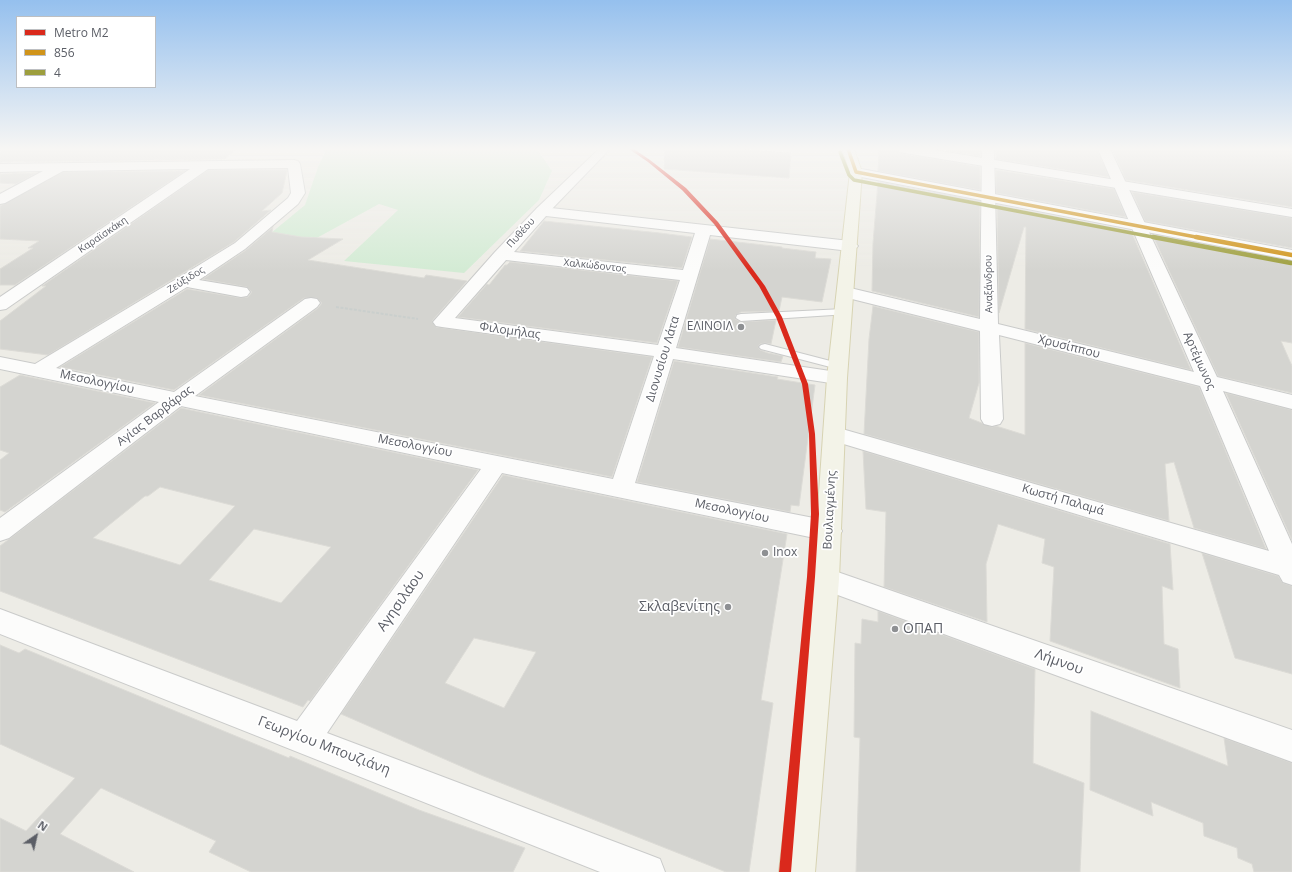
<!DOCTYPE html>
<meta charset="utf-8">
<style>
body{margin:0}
#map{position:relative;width:1292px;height:872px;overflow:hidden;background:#edece6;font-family:"Open Sans",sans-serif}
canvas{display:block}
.legend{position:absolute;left:16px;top:16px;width:140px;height:72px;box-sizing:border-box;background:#fff;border:1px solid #bdbfc2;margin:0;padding:5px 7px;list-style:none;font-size:12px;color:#5b5e66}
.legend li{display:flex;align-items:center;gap:8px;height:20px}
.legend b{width:20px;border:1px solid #bdbfc2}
.north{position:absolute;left:16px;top:816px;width:40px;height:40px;-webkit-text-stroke:3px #fff;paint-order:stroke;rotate:34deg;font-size:11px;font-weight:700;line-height:16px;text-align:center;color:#5b5e66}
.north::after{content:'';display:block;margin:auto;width:14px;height:18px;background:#5b5e66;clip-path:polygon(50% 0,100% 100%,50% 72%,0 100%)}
</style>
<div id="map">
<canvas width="1292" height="872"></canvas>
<ul class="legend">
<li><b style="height:5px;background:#da291c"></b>Metro Μ2</li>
<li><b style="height:5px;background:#d0941a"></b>856</li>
<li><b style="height:5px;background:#9d9e3d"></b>4</li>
</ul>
<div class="north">N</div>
</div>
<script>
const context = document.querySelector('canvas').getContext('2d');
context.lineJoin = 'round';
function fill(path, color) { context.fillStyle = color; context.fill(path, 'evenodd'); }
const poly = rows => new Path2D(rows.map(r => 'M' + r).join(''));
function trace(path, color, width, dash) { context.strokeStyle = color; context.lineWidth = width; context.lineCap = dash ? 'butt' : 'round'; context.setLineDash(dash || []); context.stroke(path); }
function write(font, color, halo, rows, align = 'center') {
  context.font = font + ' "Open Sans",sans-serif'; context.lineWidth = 3.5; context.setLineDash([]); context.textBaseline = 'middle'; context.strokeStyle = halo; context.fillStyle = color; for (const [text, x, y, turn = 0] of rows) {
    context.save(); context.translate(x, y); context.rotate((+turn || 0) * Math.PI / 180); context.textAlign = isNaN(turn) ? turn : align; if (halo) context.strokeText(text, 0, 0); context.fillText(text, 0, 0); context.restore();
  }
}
fill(poly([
 [322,149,537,149,552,171,539,200,464,273,344,261,398,210,379,204,313,240,248,252,305,205,318,167,325,152]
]), '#d3ebd4');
const building = poly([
 [0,149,236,149,225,159,0,162,0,149],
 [665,149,734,149,791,153,789,178,664,169,665,149],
 [879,149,898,149,900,153,905,154,980,167,980,190,878,171,879,149],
 [938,149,980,149,980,156,938,149],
 [996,149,1097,149,1109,177,996,159,996,149],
 [1112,149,1292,149,1292,207,1126,180,1112,149],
 [208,170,287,170,287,171,282,193,262,211,271,210,234,242,48,355,0,349,0,321,46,286,42,286,208,170],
 [996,170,1114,189,1126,217,996,193,996,170],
 [185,171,15,285,0,285,0,269,33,248,28,248,39,241,0,239,0,206,63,172,185,171],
 [0,173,0,174,37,173,16,184,0,183,0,173],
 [878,182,980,201,979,317,872,291,873,243,878,182],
 [1132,192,1292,218,1292,248,1145,221,1132,192],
 [997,205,1131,231,1191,370,1025,329,1026,227,1024,227,999,313,997,205],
 [544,221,660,233,692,237,682,268,520,251,544,221],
 [273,227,272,232,301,237,343,239,308,260,424,278,426,275,467,281,432,321,436,327,652,357,612,477,199,395,318,308,322,303,317,298,304,298,174,390,60,367,187,289,241,298,248,297,252,292,247,287,203,279,246,250,273,227],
 [1152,234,1292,261,1292,343,1281,341,1292,366,1292,393,1218,376,1152,234],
 [710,239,782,247,782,248,816,252,815,258,831,259,822,302,782,297,779,311,741,312,736,315,735,319,741,322,776,320,771,344,765,343,760,344,758,347,760,350,768,353,783,356,781,362,678,347,710,239],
 [510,262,678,281,657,343,458,317,487,284,489,285,505,265,507,265,510,262],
 [873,306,979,332,979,383,969,418,992,427,996,426,1025,435,1025,343,1199,387,1266,549,1194,528,1174,462,1165,464,1169,521,864,434,869,339,873,306],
 [674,361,778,377,777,379,815,385,799,506,791,505,790,512,637,482,674,361],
 [20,375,155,403,5,512,0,510,0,460,9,453,0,450,0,387,20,375],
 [1226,393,1292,410,1292,540,1226,393],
 [181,408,478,470,310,701,308,700,303,707,0,591,0,546,181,408],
 [160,487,235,506,180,565,93,538,145,496,148,496,160,487],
 [254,529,331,547,281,603,209,580,254,529],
 [863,451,1170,544,1173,590,1162,586,1164,644,1178,649,1180,688,1050,641,1054,567,1042,563,1045,539,998,524,986,564,987,622,884,587,886,512,866,509,863,451],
 [503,475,787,534,761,700,773,703,749,872,726,872,481,775,341,714,503,475],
 [474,638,536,652,504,708,445,683,474,638],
 [1202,553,1278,576,1283,583,1292,586,1292,674,1235,658,1202,553],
 [878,611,1035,669,1033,763,1084,783,1080,872,856,872,860,738,854,737,855,643,861,644,862,619,878,622,878,611],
 [0,645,19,653,25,649,289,758,290,756,419,810,525,848,513,872,251,872,209,852,216,841,101,788,60,834,134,872,0,872,0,818,26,831,75,778,0,744,0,645],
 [1091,711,1228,766,1224,738,1292,763,1292,872,1254,872,1252,864,1238,858,1237,848,1204,836,1203,823,1151,802,1153,816,1090,790,1091,711]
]);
fill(building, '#d4d4d0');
trace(building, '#dcdbd6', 1);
const service = poly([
 [844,309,849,312,848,314,741,321,736,318,737,315,741,314,844,309],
 [765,344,842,364,844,366,842,368,838,369,761,349,759,347,761,345,765,344]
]);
const pedestrian = poly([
 [599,149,610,149,547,214,537,214,536,211,537,208,599,149]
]);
const minor = poly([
 [982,149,994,149,998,324,1194,372,1098,149,1110,149,1217,377,1292,395,1292,409,1223,391,1292,544,1292,585,1283,582,1279,575,827,439,824,434,827,429,835,427,1269,551,1200,386,999,335,1003,419,1000,424,992,426,984,424,981,419,980,331,840,296,837,292,840,288,846,287,980,319,982,149],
 [294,160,298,161,300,164,305,193,298,204,245,249,199,280,247,288,250,292,247,296,241,297,187,287,56,368,174,392,305,299,311,298,317,299,320,303,317,307,195,396,613,479,654,356,442,327,436,326,433,322,495,252,537,208,542,207,850,241,855,243,858,246,855,249,850,251,710,235,676,348,837,372,844,374,847,378,844,382,837,384,673,359,635,483,829,521,838,524,842,531,838,538,829,541,502,473,327,733,647,854,660,859,665,872,600,872,0,634,0,609,297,721,481,469,181,406,9,538,0,541,0,518,159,402,0,369,0,357,35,364,178,278,235,243,288,198,291,193,288,168,208,169,6,309,0,310,0,297,190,169,63,171,5,203,0,204,0,194,43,171,0,172,0,164,294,160],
 [546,216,695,233,683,270,514,252,546,216],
 [506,260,680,280,658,345,455,318,506,260],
 [826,568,1292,730,1292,762,816,587,813,579,816,571,826,568]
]);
const tertiary = poly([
 [899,149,928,149,1292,209,1292,217,905,153,901,152,899,149],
 [856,168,1292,250,1292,260,851,175,850,172,851,169,856,168]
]);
const primary = poly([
 [842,149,854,149,862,172,847,378,839,579,815,872,779,872,813,579,827,378,850,172,842,149]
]);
trace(service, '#cacbca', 2);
trace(pedestrian, '#cacbca', 2);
trace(minor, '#cacbca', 2);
trace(tertiary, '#cacbca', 2);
trace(primary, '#d7d3b2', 2);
trace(poly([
 [336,307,418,319]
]), '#cacfcd', 2, [3, 1.5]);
fill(service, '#fcfcfb');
fill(pedestrian, '#fcfcfb');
fill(minor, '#fcfcfb');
fill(tertiary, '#fcfcfb');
fill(primary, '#f3f3e8');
trace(poly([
 [848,149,856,172,1201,238]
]), '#d0941a', 3.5);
trace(poly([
 [1196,237,1292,255]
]), '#d0941a', 4.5);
trace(poly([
 [840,152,849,175,854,180,1158,238]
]), '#9d9e3d', 3.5);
trace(poly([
 [1153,237,1291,263]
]), '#9d9e3d', 4.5);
fill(poly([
 [629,149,634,149,650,160,686,188,718,222,765,286,782,317,808,384,815,434,819,514,815,577,791,872,779,872,807,577,811,514,809,434,802,384,776,317,759,286,714,224,682,190,648,162,629,149]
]), '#da291c');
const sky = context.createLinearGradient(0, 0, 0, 271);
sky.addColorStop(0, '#95c0ee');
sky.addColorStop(0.55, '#f7f6f4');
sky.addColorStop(1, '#f7f6f400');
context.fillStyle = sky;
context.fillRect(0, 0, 1292, 271);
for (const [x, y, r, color] of [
 [741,327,4,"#8e9093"],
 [765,553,4,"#8e9093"],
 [728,607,4,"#8e9093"],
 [895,629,4,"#8e9093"]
]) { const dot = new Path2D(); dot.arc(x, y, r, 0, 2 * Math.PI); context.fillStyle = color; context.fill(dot); trace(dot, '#fff', 1.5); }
write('10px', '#5b5e66', '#fff', [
 ["Πυθέου",521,233,-48],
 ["Καραϊσκάκη",103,235,-34],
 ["Χαλκώδοντος",595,266,6],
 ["Ζεύξιδος",186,280,-32],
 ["Αναξάνδρου",989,284,-91]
]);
write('12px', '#5b5e66', '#fff', [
 ["ΕΛΙΝΟΙΛ",733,327],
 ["Inox",773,553,"left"]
], 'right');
write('12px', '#5b5e66', '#fff', [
 ["Φιλομήλας",510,331,8],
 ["Χρυσίππου",1069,347,14],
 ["Διονυσίου Λάτα",663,359,-73],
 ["Αρτέμωνος",1199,361,66],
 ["Μεσολογγίου",97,382,12],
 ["Αγίας Βαρβάρας",155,416,-37],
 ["Μεσολογγίου",415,446,11],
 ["Κωστή Παλαμά",1063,500,16],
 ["Βουλιαγμένης",830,510,-87],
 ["Μεσολογγίου",732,511,12]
]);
write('14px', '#5b5e66', '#fff', [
 ["Αγησιλάου",401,601,-55],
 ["Λήμνου",1059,662,20],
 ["Γεωργίου Μπουζιάνη",324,746,21]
]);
write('14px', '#5b5e66', '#fff', [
 ["Σκλαβενίτης",720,607],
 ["ΟΠΑΠ",903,629,"left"]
], 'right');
</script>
